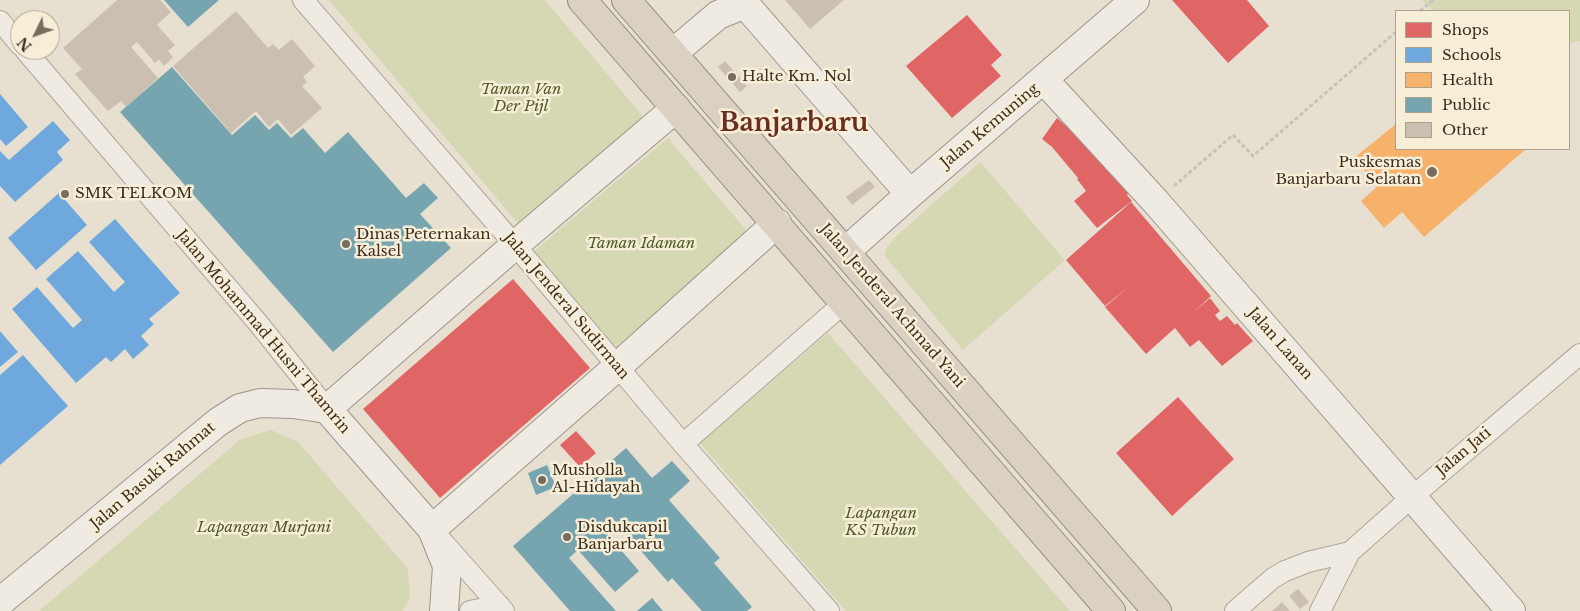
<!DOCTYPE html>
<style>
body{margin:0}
#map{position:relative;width:1580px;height:611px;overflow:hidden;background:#e7e0d1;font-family:"Libre Baskerville",serif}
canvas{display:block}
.legend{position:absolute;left:1395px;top:10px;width:175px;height:140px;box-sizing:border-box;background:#f7eed8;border:1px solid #ada18e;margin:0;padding:6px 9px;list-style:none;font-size:15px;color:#3d2e20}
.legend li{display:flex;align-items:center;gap:10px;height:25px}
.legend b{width:25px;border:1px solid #ada18e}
.north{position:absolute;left:10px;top:10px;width:50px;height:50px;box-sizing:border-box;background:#f7eed8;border:1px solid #ada18e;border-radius:50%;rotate:228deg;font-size:14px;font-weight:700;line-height:20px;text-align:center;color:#3d2e20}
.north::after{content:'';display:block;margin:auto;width:18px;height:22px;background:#786c5e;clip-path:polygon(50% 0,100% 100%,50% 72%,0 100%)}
</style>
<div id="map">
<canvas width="1580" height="611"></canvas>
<ul class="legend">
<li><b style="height:14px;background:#e06666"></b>Shops</li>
<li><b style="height:14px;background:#6fa8dc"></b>Schools</li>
<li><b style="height:14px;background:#f6b26b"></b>Health</li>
<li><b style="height:14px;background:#76a5af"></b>Public</li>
<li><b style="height:14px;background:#cbbfb2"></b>Other</li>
</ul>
<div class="north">N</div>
</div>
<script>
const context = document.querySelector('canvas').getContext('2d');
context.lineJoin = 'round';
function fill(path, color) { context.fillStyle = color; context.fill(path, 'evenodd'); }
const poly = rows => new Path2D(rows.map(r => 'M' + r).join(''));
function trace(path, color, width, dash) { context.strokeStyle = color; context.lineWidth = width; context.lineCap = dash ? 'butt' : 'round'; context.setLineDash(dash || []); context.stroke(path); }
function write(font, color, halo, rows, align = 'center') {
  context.font = font + ' "Libre Baskerville",serif'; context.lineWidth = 5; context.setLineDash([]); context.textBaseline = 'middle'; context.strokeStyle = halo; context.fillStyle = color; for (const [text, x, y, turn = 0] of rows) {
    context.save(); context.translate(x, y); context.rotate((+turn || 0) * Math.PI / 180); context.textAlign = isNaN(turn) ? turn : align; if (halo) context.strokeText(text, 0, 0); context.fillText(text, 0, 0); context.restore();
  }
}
fill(poly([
 [329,0,545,0,646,120,521,227],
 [1422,0,1580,0,1580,41,1569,43,1569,11,1433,11],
 [668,138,750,235,616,348,534,251],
 [980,162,1065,260,963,350,885,256,885,251,894,238],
 [828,333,1070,611,846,611,700,443],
 [271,430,298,442,408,569,410,599,402,611,39,611,241,439]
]), '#d6d7b3');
fill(poly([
 [1172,0,1247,0,1269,26,1228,63],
 [967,15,1002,55,991,65,1001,76,952,118,906,66],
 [1057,118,1075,134,1130,192,1127,195,1132,201,1097,228,1074,201,1086,191,1077,179,1078,178,1052,147,1042,139],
 [1131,202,1211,296,1193,313,1210,298,1220,311,1215,315,1220,321,1227,316,1235,325,1237,323,1253,341,1222,366,1199,340,1190,347,1175,328,1146,354,1105,307,1128,287,1105,306,1066,260],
 [513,279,590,368,440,498,363,409],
 [1178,397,1234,459,1172,516,1116,453],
 [576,431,596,453,580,467,560,445]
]), '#e06666');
fill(poly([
 [0,94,28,127,6,146,0,139],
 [53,121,70,140,57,152,63,160,15,202,0,186,0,151,9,160],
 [59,193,87,225,36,270,8,238],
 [115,219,180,293,149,319,154,324,141,336,149,345,133,359,125,349,111,362,106,357,76,383,12,309,37,287,73,328,82,320,46,279,78,251,114,292,125,282,89,242],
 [0,331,18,352,0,367],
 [23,355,68,406,0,465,0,375]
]), '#6fa8dc');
fill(poly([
 [1396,124,1396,149,1526,149,1424,237,1402,212,1384,228,1361,201,1378,186,1354,158]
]), '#f6b26b');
fill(poly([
 [164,0,219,0,188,27],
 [172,67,232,135,255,115,269,130,277,123,291,138,303,128,325,153,348,132,406,198,424,183,438,198,420,214,451,248,333,352,120,112],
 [626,448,652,478,672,461,690,481,669,500,720,558,714,563,752,607,747,611,702,611,672,578,668,582,613,519,602,528,639,571,615,592,578,550,569,558,616,611,570,611,513,546],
 [547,465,556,487,536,495,528,473],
 [652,598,663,611,637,611]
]), '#76a5af');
fill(poly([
 [117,0,160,0,171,12,157,25,175,45,168,51,173,57,164,66,159,59,155,63,137,42,131,47,158,78,126,107,121,101,108,111,75,74,82,69,63,48],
 [785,0,844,0,810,29],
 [236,11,268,48,273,44,279,50,292,39,315,66,303,77,307,82,302,86,322,108,291,135,278,119,269,127,256,111,231,133,173,66],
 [725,61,747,86,740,92,718,67],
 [869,180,875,187,852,205,846,197],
 [1298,589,1309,602,1300,609,1289,596],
 [1282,602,1290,611,1272,611]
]), '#cbbfb2');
const street = poly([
 [303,0,515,245,683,444,829,611],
 [0,21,20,45],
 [25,50,258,323,327,409],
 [683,444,844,303],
 [442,541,504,611],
 [470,611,499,605],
 [1235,611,1273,578,1285,571,1308,562,1350,552],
 [1320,611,1350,552,1412,497,1580,354]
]);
const secondary = poly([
 [673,53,718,15,745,4,910,194],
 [1044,80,1156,202,1511,611],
 [845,252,910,194,1135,0],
 [327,409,515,245,676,108],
 [327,409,432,529,447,566,444,611],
 [432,529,617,367,777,223],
 [0,602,218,422,240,408,260,403,293,404,327,409]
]);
const highway = poly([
 [582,0,1111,611],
 [626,0,1157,611]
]);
trace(street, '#ada599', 22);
trace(secondary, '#9c958a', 30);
trace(highway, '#928b80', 30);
trace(poly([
 [1420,11,1433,0],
 [1174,186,1233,135,1253,156,1396,32]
]), '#c8c2b9', 3, [4, 2.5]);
trace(street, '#efebe3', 20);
trace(secondary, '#efebe3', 28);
trace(highway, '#dad1c2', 28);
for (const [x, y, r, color] of [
 [732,77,5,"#786c5e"],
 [1432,172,6,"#786c5e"],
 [65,194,5,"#786c5e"],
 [346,244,5,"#786c5e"],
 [542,480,5,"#786c5e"],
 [567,537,5,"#786c5e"]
]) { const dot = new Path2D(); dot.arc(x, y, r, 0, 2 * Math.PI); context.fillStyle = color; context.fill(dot); trace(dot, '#f7eed8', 2); }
write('15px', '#3d2e20', '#f7eed8', [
 ["Halte Km. Nol",742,77],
 ["Puskesmas",1421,163,"right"],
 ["Banjarbaru Selatan",1421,180,"right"],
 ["SMK TELKOM",75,194],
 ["Dinas Peternakan",356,235],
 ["Kalsel",356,252],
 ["Musholla",552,471],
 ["Al-Hidayah",552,488],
 ["Disdukcapil",577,528],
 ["Banjarbaru",577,545]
], 'left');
write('italic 15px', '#4d5a26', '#f7eed8', [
 ["Taman Van",521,90],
 ["Der Pijl",521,107],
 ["Taman Idaman",641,244],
 ["Lapangan",881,514],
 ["KS Tubun",881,531],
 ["Lapangan Murjani",264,528]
]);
write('15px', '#3d2e20', '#f7eed8', [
 ["Jalan Kemuning",990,126,-40],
 ["Jalan Jenderal Sudirman",566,306,50],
 ["Jalan Jenderal Achmad Yani",892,306,49],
 ["Jalan Mohammad Husni Thamrin",263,332,50],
 ["Jalan Lanan",1280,344,49],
 ["Jalan Jati",1464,452,-40],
 ["Jalan Basuki Rahmat",153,476,-40]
]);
write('bold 25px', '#6b2e1e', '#f7eed8', [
 ["Banjarbaru",794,124]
]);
</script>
